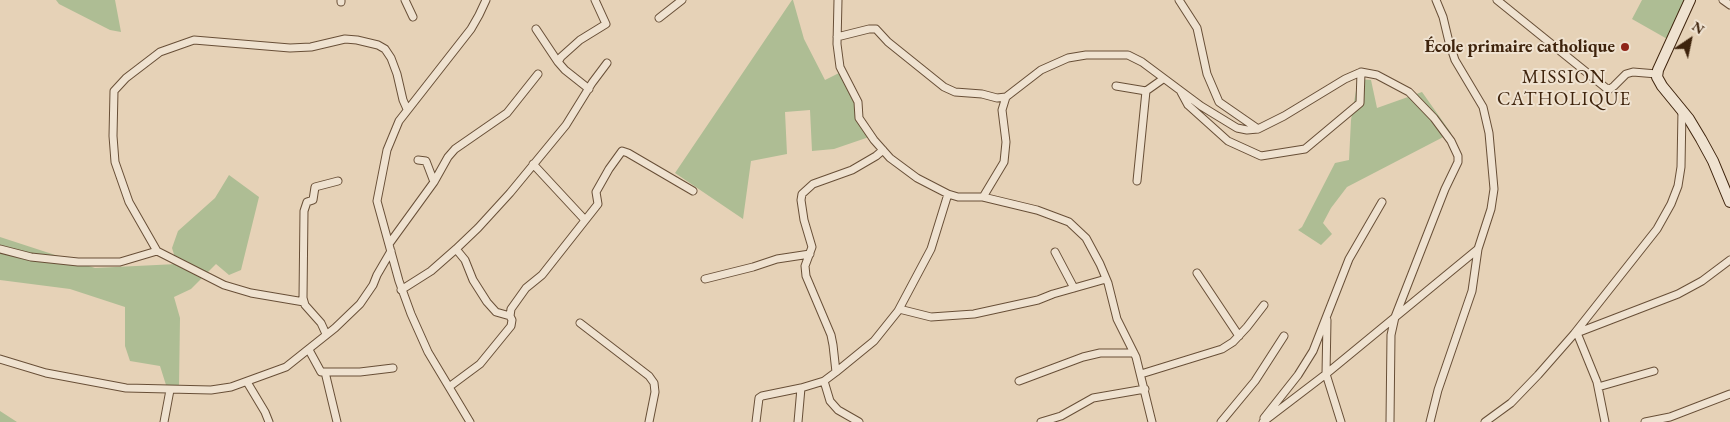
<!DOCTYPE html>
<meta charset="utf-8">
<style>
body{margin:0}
#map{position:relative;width:1730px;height:422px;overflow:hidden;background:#e6d2b7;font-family:"EB Garamond",serif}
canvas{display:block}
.north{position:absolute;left:1665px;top:15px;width:50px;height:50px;-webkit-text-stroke:4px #efe2d0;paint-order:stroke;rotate:34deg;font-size:14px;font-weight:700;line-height:20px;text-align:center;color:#3e230c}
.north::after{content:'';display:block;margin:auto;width:18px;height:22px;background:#3e230c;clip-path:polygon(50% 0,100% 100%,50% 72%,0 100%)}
</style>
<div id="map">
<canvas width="1730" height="422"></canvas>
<div class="north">N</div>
</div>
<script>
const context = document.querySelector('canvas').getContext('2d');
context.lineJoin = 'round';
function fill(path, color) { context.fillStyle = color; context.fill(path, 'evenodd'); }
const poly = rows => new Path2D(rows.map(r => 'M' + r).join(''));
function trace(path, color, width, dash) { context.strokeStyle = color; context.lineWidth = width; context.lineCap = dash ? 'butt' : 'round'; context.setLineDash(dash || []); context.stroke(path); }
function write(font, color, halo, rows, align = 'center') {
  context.font = font + ' "EB Garamond",serif'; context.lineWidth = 4; context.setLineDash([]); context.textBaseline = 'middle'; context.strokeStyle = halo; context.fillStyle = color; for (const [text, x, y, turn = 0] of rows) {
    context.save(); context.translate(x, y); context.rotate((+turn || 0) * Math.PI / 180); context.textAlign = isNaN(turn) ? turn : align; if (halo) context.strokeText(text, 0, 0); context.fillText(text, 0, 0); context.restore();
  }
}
fill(poly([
 [56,0,115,0,121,32,110,30,59,4],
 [792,0,793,0,804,39,825,80,843,71,859,102,869,137,834,149,812,151,810,110,785,112,787,154,751,161,743,219,675,173],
 [1642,0,1688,0,1669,40,1632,19],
 [1358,79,1371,80,1377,108,1422,92,1451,133,1347,187,1331,208,1323,223,1332,234,1321,245,1298,230,1302,227,1335,163,1349,160,1351,120],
 [229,175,259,197,241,270,229,275,216,264,191,289,174,297,180,318,179,386,166,385,160,366,130,361,125,346,125,307,70,289,0,280,0,237,95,268,177,264,172,248,178,231,215,198],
 [0,411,17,422,0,422]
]), '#aebd94');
const street = poly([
 [405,0,413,17],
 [838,0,837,44,840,67,858,102,859,118,874,140,890,158,917,178,948,194,958,197,983,197,1037,210,1069,222,1086,238,1100,264,1108,283,1117,319,1136,357,1152,422],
 [1179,0,1197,28,1207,74,1219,102,1258,129],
 [1497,0,1606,88,1610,89,1614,86,1626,74,1633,72,1657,74],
 [1723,0,1730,5],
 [341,2,341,0],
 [659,18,682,0],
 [536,29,558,62],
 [837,37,869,29,876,29,888,42,944,87,955,92,982,94,997,98,1006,97,1041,70,1068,58,1086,55,1128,55,1142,62,1201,106,1237,128,1247,130,1258,129,1284,116,1345,79,1361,72,1377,75,1409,92,1434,118,1451,141,1458,156,1458,162,1445,189,1395,317,1391,335,1390,422],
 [1116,86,1146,91],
 [589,89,565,70,558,62,561,57,580,40,606,24,595,0],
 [1181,92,1188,105,1228,141,1261,156,1305,149,1360,103,1361,72],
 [533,164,585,220],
 [1137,181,1146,91,1163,79],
 [434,182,448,157,455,149,507,113,538,74],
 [983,197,1004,162,1006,142,1002,110,1006,97],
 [389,244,434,182,426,161,418,160],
 [0,249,31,257,78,262,120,262,157,251],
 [456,249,465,260,473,280,487,302,496,312,510,316],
 [1055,252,1074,288],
 [1197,273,1239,336],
 [705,279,753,267,777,259,810,254],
 [401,290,431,271,456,249,478,228,510,193,566,125,592,83,607,63],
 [304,302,251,293,224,285,157,251,129,202,115,162,113,136,114,91,126,78,160,52,194,40,290,48,311,47,345,39,357,40,378,45,385,49,391,58,397,74,403,100,407,109],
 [899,309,931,317,974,314,1038,300,1053,294,1106,279],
 [1327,320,1326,374,1341,422],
 [580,323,649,376,654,383,655,392,649,422],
 [1577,333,1597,382,1605,422],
 [326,334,321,323,305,305,303,298,304,211,307,202,313,200,315,187,338,181],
 [1574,334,1678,294,1702,281,1730,260],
 [309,350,321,372,360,372,393,368],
 [0,359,46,373,126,388,211,390,231,387,286,367,335,328,360,304,373,285,377,275,391,251],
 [325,372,337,422],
 [836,372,874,341,898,311,931,249,948,194],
 [1141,374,1222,349,1233,342,1247,327,1264,305],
 [1019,381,1083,357,1100,353,1134,353],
 [247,382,265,412,269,422],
 [449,387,480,364,511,326,512,320,510,316,511,309,526,288,542,275,598,204,596,192,609,169,622,151,628,153,693,191],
 [1598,387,1654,371],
 [1264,418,1298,375,1313,351,1349,259,1382,202],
 [164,422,170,390],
 [470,422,428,352,411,314,399,281,377,201,387,150,399,121,471,29,479,15,486,0],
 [756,422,759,398,762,396,801,388,824,381],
 [798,422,801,388],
 [859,422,838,410,830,401,824,381,836,372,833,345,831,335,806,276,805,266,812,247,804,220,801,200,802,194,813,184,852,170,876,156,883,150],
 [1041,422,1061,416,1093,398,1145,389],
 [1221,422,1255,381,1284,336],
 [1263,422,1326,374,1478,249],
 [1430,422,1438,390,1472,291,1478,249,1491,209,1494,189,1489,133,1483,107,1455,60,1449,42,1443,17,1436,0],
 [1485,422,1511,403,1538,375,1574,334,1657,229,1671,204,1678,186,1681,167,1682,110],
 [1645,422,1670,417,1730,394]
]);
const secondary = poly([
 [1690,0,1658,70,1657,77,1662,86,1689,119,1701,139,1713,161,1730,202]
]);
trace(street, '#684f37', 9);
trace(secondary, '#3e230c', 12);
trace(street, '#efe2d0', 7);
trace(secondary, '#efe2d0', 10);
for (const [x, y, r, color] of [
 [1625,47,5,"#8f2418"]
]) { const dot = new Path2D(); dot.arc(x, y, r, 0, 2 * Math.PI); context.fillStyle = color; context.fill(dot); trace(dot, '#efe2d0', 2); }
write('bold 18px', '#3e230c', '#efe2d0', [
 ["École primaire catholique",1615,47]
], 'right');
context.letterSpacing = '1px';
write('19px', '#3e230c', '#efe2d0', [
 ["MISSION",1564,78],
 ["CATHOLIQUE",1564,100]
]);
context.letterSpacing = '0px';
</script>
